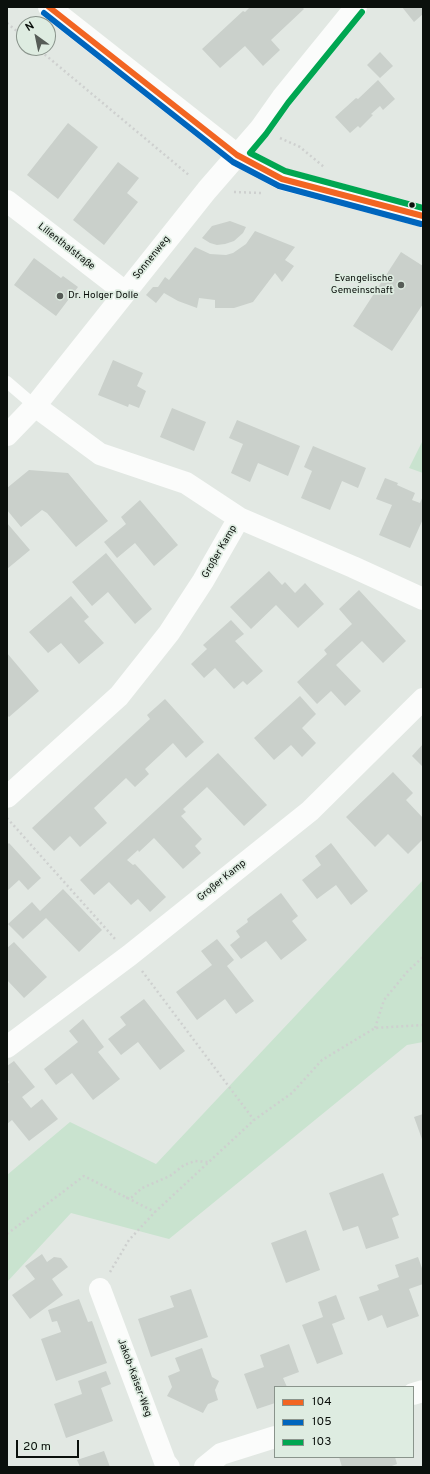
<!DOCTYPE html>
<meta charset="utf-8">
<style>
body{margin:0}
#map{position:relative;width:430px;height:1474px;overflow:hidden;background:#e2e8e3;font-family:Overpass,sans-serif}
canvas{display:block}
.frame{position:absolute;inset:0;border:8px solid #0b100c;pointer-events:none}
.legend{position:absolute;left:274px;top:1386px;width:140px;height:72px;box-sizing:border-box;background:#deece1;border:1px solid #8a948c;margin:0;padding:5px 7px;list-style:none;font-size:12px;color:#0b100c}
.legend li{display:flex;align-items:center;gap:8px;height:20px}
.legend b{width:20px;border:1px solid #8a948c}
.north{position:absolute;left:16px;top:16px;width:40px;height:40px;box-sizing:border-box;background:#deece1;border:1px solid #8a948c;border-radius:50%;rotate:327deg;font-size:11px;font-weight:700;line-height:16px;text-align:center;color:#0b100c}
.north::after{content:'';display:block;margin:auto;width:14px;height:18px;background:#565c57;clip-path:polygon(50% 0,100% 100%,50% 72%,0 100%)}
.scale{position:absolute;left:16px;top:1440px;width:63px;height:18px;box-sizing:border-box;border:2px solid #0b100c;border-top:0;padding-left:5px;font-size:12px;line-height:14px;white-space:nowrap;color:#0b100c;-webkit-text-stroke:3px #deece1;paint-order:stroke}
</style>
<div id="map">
<canvas width="430" height="1474"></canvas>
<div class="frame"></div>
<ul class="legend">
<li><b style="height:5px;background:#f26522"></b>104</li>
<li><b style="height:5px;background:#0065bd"></b>105</li>
<li><b style="height:5px;background:#00a651"></b>103</li>
</ul>
<div class="north">N</div>
<div class="scale">20 m</div>
</div>
<script>
const context = document.querySelector('canvas').getContext('2d');
context.lineJoin = 'round';
function fill(path, color) { context.fillStyle = color; context.fill(path, 'evenodd'); }
const poly = rows => new Path2D(rows.map(r => 'M' + r).join(''));
function trace(path, color, width, dash) { context.strokeStyle = color; context.lineWidth = width; context.lineCap = dash ? 'butt' : 'round'; context.setLineDash(dash || []); context.stroke(path); }
function write(font, color, halo, rows, align = 'center') {
  context.font = font + ' Overpass,sans-serif'; context.lineWidth = 3.5; context.setLineDash([]); context.textBaseline = 'middle'; context.strokeStyle = halo; context.fillStyle = color; for (const [text, x, y, turn = 0] of rows) {
    context.save(); context.translate(x, y); context.rotate((+turn || 0) * Math.PI / 180); context.textAlign = isNaN(turn) ? turn : align; if (halo) context.strokeText(text, 0, 0); context.fillText(text, 0, 0); context.restore();
  }
}
fill(poly([
 [423,440,423,473,409,468],
 [423,880,423,1042,407,1045,169,1239,71,1213,7,1282,7,1175,70,1122,156,1164]
]), '#c9e3cf');
fill(poly([
 [250,7,279,7,280,8,281,7,302,7,304,9,271,40,280,50,263,66,245,46,220,68,202,49,243,11,245,12],
 [402,7,423,7,423,14,414,22],
 [380,52,393,66,380,78,367,65],
 [378,80,395,99,383,110,380,106,371,114,373,115,360,128,358,126,350,133,335,117,356,98,358,99],
 [68,123,98,147,58,199,27,175],
 [118,162,139,178,127,193,138,202,104,245,73,220],
 [230,221,246,227,243,233,234,241,225,244,217,245,210,243,202,238,212,226],
 [255,231,295,247,285,260,294,266,282,282,275,273,253,302,234,308,215,308,215,300,199,298,197,308,178,301,164,293,156,303,146,295,153,287,158,287,165,277,169,280,195,247,210,254,226,255,233,253,246,244],
 [401,252,423,266,423,304,392,351,353,326],
 [34,258,61,278,63,276,78,287,56,316,14,285],
 [113,360,143,373,137,386,146,391,139,408,129,404,128,407,98,395],
 [172,408,206,422,194,451,160,437],
 [237,420,300,446,288,476,258,463,250,482,231,473,243,444,229,438],
 [313,446,366,468,358,488,342,481,330,510,301,498,312,471,304,467],
 [29,470,68,473,108,521,76,547,47,513,42,510,21,527,7,510,7,488],
 [385,478,398,483,397,485,415,493,412,500,420,503,423,496,423,519,410,548,379,535,392,505,376,499],
 [140,500,178,545,154,566,135,543,117,558,104,542,126,524,121,517],
 [7,523,30,550,7,569],
 [106,553,152,609,135,624,108,592,92,606,72,582],
 [269,571,282,585,285,582,295,593,305,583,324,604,298,628,276,605,251,629,230,607],
 [359,590,406,641,383,663,362,641,336,665,361,691,345,706,331,691,317,704,297,682,327,654,324,650,352,624,339,609],
 [71,596,89,617,84,621,104,643,79,664,61,643,48,653,29,632],
 [231,620,244,634,235,641,263,671,247,685,243,681,234,689,215,668,204,678,191,664,207,649,203,645],
 [7,653,39,691,9,717,7,715],
 [300,696,316,714,302,728,316,743,302,757,291,745,274,760,254,738],
 [165,699,204,742,186,758,173,743,145,769,149,774,135,787,126,778,94,808,107,823,80,847,70,836,54,851,32,828,150,719,147,715],
 [423,744,423,767,412,756],
 [218,753,267,805,244,826,207,787,183,809,186,812,181,816,202,839,195,846,201,853,183,869,154,838,139,852,138,850,127,860,133,865,135,864,166,897,150,912,138,899,131,905,109,882,94,895,80,880],
 [393,772,413,793,406,800,423,818,423,839,408,854,388,834,375,847,346,817],
 [9,843,41,878,28,890,19,880,7,891,7,845],
 [331,843,368,891,351,905,336,885,317,899,302,880,321,865,315,856],
 [63,889,102,930,79,952,46,918,23,939,8,924,32,902,40,911],
 [281,893,298,916,292,921,307,940,281,960,266,941,241,959,230,945,240,937,236,931,248,922,247,919],
 [217,939,234,960,227,966,254,1001,236,1014,225,999,197,1020,176,992,212,965,201,951],
 [14,942,47,977,24,998,7,980,7,948],
 [144,999,185,1051,160,1070,138,1042,121,1055,108,1039,126,1025,120,1017],
 [83,1019,104,1047,98,1052,120,1079,93,1100,72,1073,56,1085,44,1069,78,1042,69,1031],
 [14,1061,35,1087,22,1097,31,1108,42,1099,58,1119,29,1141,12,1120,7,1124,7,1084,9,1082,7,1080,7,1066],
 [423,1114,423,1142,414,1117],
 [383,1173,399,1215,392,1218,399,1238,366,1249,358,1226,343,1231,329,1193],
 [306,1230,320,1270,286,1283,271,1243],
 [42,1254,47,1262,54,1257,61,1258,68,1267,52,1279,63,1295,30,1319,12,1295,35,1279,25,1266],
 [418,1257,423,1271,423,1284,409,1289,419,1316,387,1328,382,1315,368,1321,359,1297,379,1290,377,1285,399,1277,395,1265],
 [191,1289,208,1337,151,1357,138,1319,174,1307,170,1296],
 [336,1295,345,1319,332,1324,343,1354,317,1364,302,1325,323,1317,318,1302],
 [79,1299,88,1322,92,1321,107,1363,56,1381,41,1339,61,1332,57,1321,52,1322,48,1310],
 [289,1344,299,1372,283,1378,287,1387,275,1387,275,1403,257,1409,244,1374,264,1367,260,1355],
 [202,1348,212,1377,219,1381,215,1390,218,1400,208,1404,203,1413,167,1396,172,1387,168,1376,180,1371,175,1358],
 [106,1371,111,1384,101,1388,113,1421,66,1438,54,1404,82,1394,78,1381],
 [104,1451,110,1467,80,1467,77,1460],
 [339,1457,395,1457,397,1464,389,1467,342,1467]
]), '#cad0cb');
trace(poly([
 [7,23,24,37],
 [37,48,190,176],
 [280,138,300,147,324,167],
 [234,192,261,193],
 [7,818,116,940],
 [142,971,254,1120],
 [375,1028,384,1000,407,972,423,957],
 [126,1198,132,1197,142,1188,170,1176,184,1165,195,1161,208,1162],
 [7,1234,84,1176,155,1212],
 [110,1272,129,1240,155,1212,254,1120,292,1093,322,1060,375,1028,423,1025]
]), '#ced0cf', 2.5, [2, 3]);
trace(poly([
 [7,382,35,406]
]), '#fbfcfb', 12);
trace(poly([
 [7,201,125,292],
 [35,406,100,454,186,483,239,518,353,567,423,599],
 [7,435,35,406,207,190,260,129,282,98,356,7],
 [7,797,119,696,169,633,203,581,239,518],
 [7,1047,130,955,310,811,423,699],
 [100,1289,165,1462,169,1467],
 [413,1394,423,1391],
 [205,1467,221,1454,275,1437]
]), '#fbfcfb', 22);
trace(poly([
 [49,7,237,155,282,179,423,216]
]), '#fbfcfb', 22);
trace(poly([
 [49,7,237,155,282,179,423,216]
]), '#f26522', 6);
trace(poly([
 [44,13,233,162,279,186,421,224]
]), '#0065bd', 6);
trace(poly([
 [362,12,288,103,266,134,250,153,285,171,423,208]
]), '#00a651', 6);
for (const [x, y, r, color] of [
 [412,205,3.5,"#0b100c"],
 [401,285,4,"#565c57"],
 [60,296,4,"#565c57"]
]) { const dot = new Path2D(); dot.arc(x, y, r, 0, 2 * Math.PI); context.fillStyle = color; context.fill(dot); trace(dot, '#deece1', 1.5); }
write('10px', '#0b100c', '#deece1', [
 ["Lilienthalstraße",66,247,38],
 ["Sonnenweg",152,258,-51],
 ["Großer Kamp",220,552,-60],
 ["Großer Kamp",222,881,-39],
 ["Jakob-Kaiser-Weg",134,1378,70]
]);
write('10px', '#0b100c', '#deece1', [
 ["Evangelische",393,279],
 ["Gemeinschaft",393,291],
 ["Dr. Holger Dolle",68,296,"left"]
], 'right');
</script>
